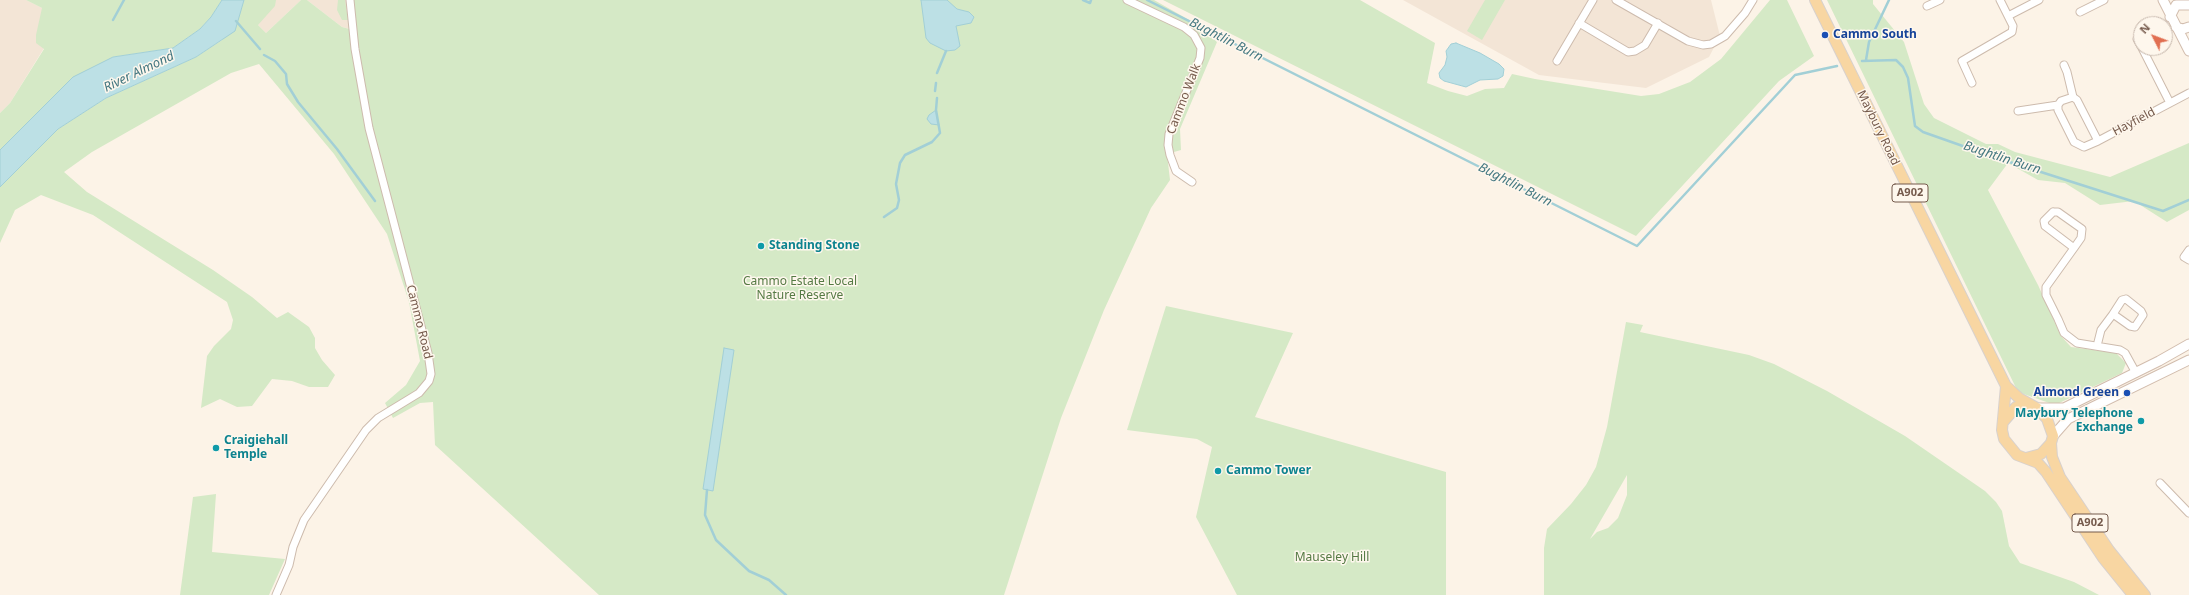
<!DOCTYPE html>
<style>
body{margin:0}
#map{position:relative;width:2189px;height:595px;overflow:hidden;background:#fcf3e7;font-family:"Noto Sans",sans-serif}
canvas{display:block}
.north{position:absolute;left:2133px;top:16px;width:40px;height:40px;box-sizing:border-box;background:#fef7ed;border:1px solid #c7b8ad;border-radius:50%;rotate:312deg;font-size:11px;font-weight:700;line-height:16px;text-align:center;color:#755a4c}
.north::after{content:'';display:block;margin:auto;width:14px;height:18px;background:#e16f51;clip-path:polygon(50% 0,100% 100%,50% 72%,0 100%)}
</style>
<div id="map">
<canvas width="2189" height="595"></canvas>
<div class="north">N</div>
</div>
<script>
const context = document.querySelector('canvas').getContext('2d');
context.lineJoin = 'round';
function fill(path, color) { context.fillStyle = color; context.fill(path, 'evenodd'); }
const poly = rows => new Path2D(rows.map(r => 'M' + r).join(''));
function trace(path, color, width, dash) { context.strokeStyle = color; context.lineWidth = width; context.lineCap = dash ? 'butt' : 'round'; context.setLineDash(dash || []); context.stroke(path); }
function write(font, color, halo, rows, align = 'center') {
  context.font = font + ' "Noto Sans",sans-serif'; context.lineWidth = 3; context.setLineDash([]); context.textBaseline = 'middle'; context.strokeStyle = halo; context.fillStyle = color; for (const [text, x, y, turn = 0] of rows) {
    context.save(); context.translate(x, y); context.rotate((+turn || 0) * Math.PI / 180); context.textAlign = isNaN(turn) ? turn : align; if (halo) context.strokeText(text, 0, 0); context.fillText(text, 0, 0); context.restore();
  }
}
fill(poly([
 [0,0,26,0,42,8,44,48,10,103,0,113],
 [265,0,301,0,266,33,258,25],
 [307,0,353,0,354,17,358,31,342,27],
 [1403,0,1711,0,1720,36,1709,57,1646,88,1539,75]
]), '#f3e5d6');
fill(poly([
 [26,0,222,0,211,17,200,29,173,48,113,57,0,150,0,113,10,103,44,49,36,43,36,35,42,8],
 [244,0,276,0,275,6,258,25,266,33,301,0,307,0,342,27,357,31,354,17,353,0,1154,0,1198,25,1217,42,1180,129,1181,150,1167,154,1170,180,1151,208,1104,310,1061,418,1004,595,599,595,435,445,433,402,420,403,393,418,385,403,406,385,420,361,409,302,387,234,334,154,259,64,231,73,92,152,64,172,87,192,213,270,252,297,277,318,288,312,309,327,315,338,315,348,322,360,335,375,328,387,309,387,292,381,272,379,252,406,237,407,220,399,201,408,207,356,214,346,231,329,233,320,227,302,93,215,41,195,15,210,0,243,0,187,7,179,58,129,106,98,196,57,222,40,240,12],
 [338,0,345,0,348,20,342,20,337,10],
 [1163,0,1360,0,1435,43,1427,83,1448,91,1467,96,1485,89,1504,88,1512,74,1535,79,1641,96,1659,94,1690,82,1721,59,1770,0,1787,0,1814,56,1779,81,1636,236],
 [1485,0,1505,0,1482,40,1467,31],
 [1827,0,1873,0,1873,4,1904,42,1924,104,1934,118,1986,144,1998,144,2015,152,2110,177,2189,143,2189,210,2167,222,2134,201,2100,205,2065,183,2038,180,2008,163,1988,190,2038,285,2061,336,2071,347,2116,353,2126,363,2122,373,2055,405,2018,392],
 [1166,306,1293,333,1255,417,1446,472,1446,595,1237,595,1196,517,1212,447,1197,439,1127,430],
 [1626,322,1643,325,1640,332,1749,355,1774,364,1827,391,1905,436,1985,491,1996,502,2002,511,2009,546,2020,563,2074,582,2099,595,1544,595,1544,548,1547,529,1571,504,1586,485,1596,467,1607,427],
 [1627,475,1627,495,1618,518,1608,528,1597,532,1590,539],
 [216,494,212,552,285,559,269,595,180,595,193,497]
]), '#d5e9c6');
const water = poly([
 [222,0,244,0,235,31,196,57,106,98,58,129,0,187,0,150,73,77,113,57,173,48,200,29,211,17,222,0],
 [921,0,947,0,957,9,969,12,974,17,971,23,956,26,960,46,955,50,946,51,930,43,926,38,921,0],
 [1456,43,1480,53,1499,64,1504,69,1503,76,1498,79,1480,80,1466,87,1444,81,1440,78,1439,73,1445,65,1447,57,1446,51,1451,44,1456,43],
 [936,110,937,118,939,125,931,124,927,119,929,115,936,110],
 [724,348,734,350,713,491,703,489,724,348]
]);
fill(water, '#bce0e5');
trace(water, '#a2cfd6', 1);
trace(poly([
 [1083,0,1090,3,1091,0],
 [1147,0,1637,246,1795,75,1837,66],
 [113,20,124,0],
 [236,21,260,49],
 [264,55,275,61,286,74,287,84,298,102,337,149,375,201],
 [1866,60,1869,42,1889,0],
 [1862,61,1896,60,1903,67,1908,78,1915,126,1923,132,1994,157,2163,211,2189,200],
 [937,73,946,51],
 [935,91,936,83],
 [884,217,897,208,899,200,896,184,900,163,905,155,932,142,940,133,936,110,937,98],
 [707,490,705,515,716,540,749,571,769,580,786,595]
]), '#a2cfd6', 2.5);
const street = poly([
 [1127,0,1184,27,1194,35,1201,48,1200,58,1169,134,1168,145,1170,155,1176,171,1192,182],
 [1616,0,1688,41,1703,45,1711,44,1725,36,1745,13,1753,0],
 [1927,6,1940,0],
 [2080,12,2104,0],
 [2008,16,2039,0],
 [1579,23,1628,52,1635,51,1645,45,1658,23],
 [2137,39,2141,46],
 [2142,48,2170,103],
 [1557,61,1593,0],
 [2064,65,2067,72,2073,97],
 [1972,83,1962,61,2012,32,2013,26,2000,0],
 [2018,111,2058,105],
 [2098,141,2077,100,2073,97,2061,101,2058,105,2058,110,2074,142,2084,147,2098,141,2189,93],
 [2053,212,2058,212,2082,229,2081,238,2074,248,2045,226,2044,221,2053,212],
 [2074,248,2046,287,2046,295,2058,319,2064,333,2077,343,2120,350,2125,353,2136,373],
 [2189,250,2184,257,2189,260],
 [2126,299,2141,311,2143,315,2135,327,2130,326,2113,314,2122,300,2126,299],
 [2097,346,2101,330,2113,314],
 [2160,483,2189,513],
 [276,595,289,565,293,547,304,520,366,430,378,418,419,393,429,381,431,374,428,353,369,128,355,49,350,0]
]);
const secondary = poly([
 [2163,0,2189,51],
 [2170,17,2176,5,2189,5],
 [2176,27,2183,29,2189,27],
 [2037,408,2064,408,2159,361,2189,344],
 [2053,436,2068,419,2189,360]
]);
const primary = poly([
 [1815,0,2006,386,2019,398,2037,408,2047,419,2053,436,2051,443,2052,457,2060,477,2109,550,2145,595],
 [2006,386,2002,430,2004,439,2017,455,2038,463,2046,472,2103,558,2133,595],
 [2004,421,2016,407,2031,406],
 [2026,458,2041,454,2051,443]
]);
trace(street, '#cdbbad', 9);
trace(secondary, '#d2bdae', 11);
trace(primary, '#d8d1cd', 12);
trace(street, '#fff', 7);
trace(secondary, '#fff', 9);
trace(primary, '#f8d6a2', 10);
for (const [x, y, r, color] of [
 [1825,35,4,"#1a4fb4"],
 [761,246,4,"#0f9aa8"],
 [2127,393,4,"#1a4fb4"],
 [2141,421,4,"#0f9aa8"],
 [216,448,4,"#0f9aa8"],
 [1218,471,4,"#0f9aa8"]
]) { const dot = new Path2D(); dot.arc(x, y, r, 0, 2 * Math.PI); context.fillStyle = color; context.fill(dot); trace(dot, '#fef7ed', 1.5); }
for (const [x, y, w] of [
 [1910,193,36],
 [2090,523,36]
]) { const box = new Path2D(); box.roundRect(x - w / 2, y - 9, w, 18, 3); context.fillStyle = '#fef7ed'; context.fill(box); trace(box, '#755a4c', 1); }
write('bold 11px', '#755a4c', null, [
 ["A902",1910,193],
 ["A902",2090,523]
]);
write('bold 12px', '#164399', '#fef7ed', [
 ["Cammo South",1833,35],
 ["Almond Green",2119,393,"right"]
], 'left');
write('12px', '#755a4c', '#fef7ed', [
 ["Cammo Walk",1184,99,-69],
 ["Hayfield",2134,122,-28],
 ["Maybury Road",1878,128,64],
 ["Cammo Road",419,322,76]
]);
write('bold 12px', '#0d838f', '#fef7ed', [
 ["Standing Stone",769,246],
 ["Maybury Telephone",2133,414,"right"],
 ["Exchange",2133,428,"right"],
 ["Craigiehall",224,441],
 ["Temple",224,455],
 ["Cammo Tower",1226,471]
], 'left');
write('12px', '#557a44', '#fef7ed', [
 ["Cammo Estate Local",800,282],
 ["Nature Reserve",800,296],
 ["Mauseley Hill",1332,558]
]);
write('italic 13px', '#437780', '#fef7ed', [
 ["Bughtlin Burn",1226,40,27],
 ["River Almond",139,72,-26],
 ["Bughtlin Burn",2002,158,18],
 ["Bughtlin Burn",1515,185,27]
]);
</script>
